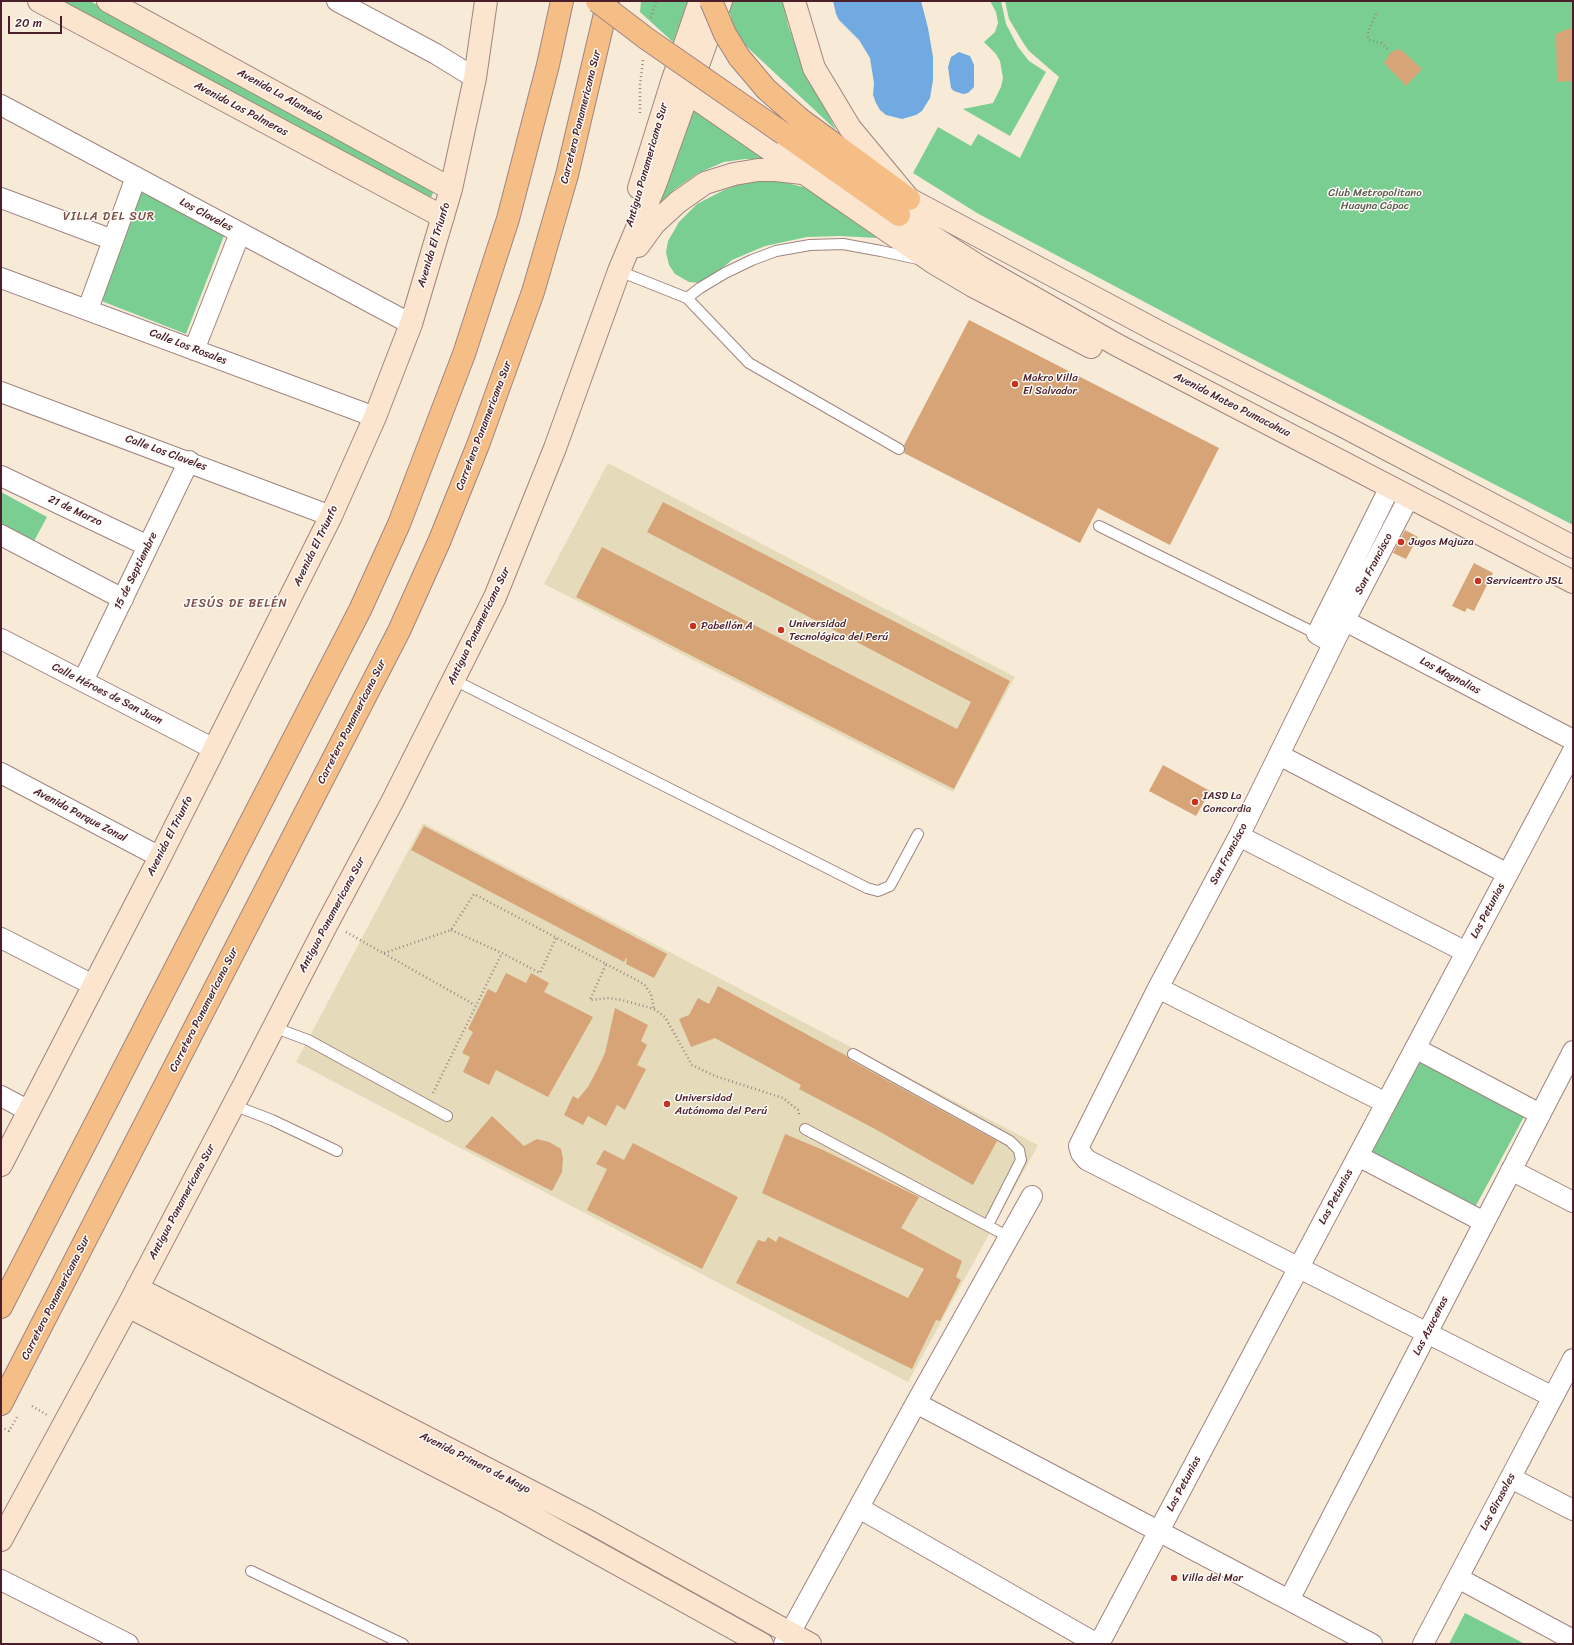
<!DOCTYPE html>
<meta charset="utf-8">
<style>
body{margin:0}
#map{position:relative;width:1574px;height:1645px;overflow:hidden;background:#f7ead7;font-family:Sriracha,sans-serif}
canvas{display:block}
.frame{position:absolute;inset:0;border:2px solid #4a1f2b;pointer-events:none}
.scale{position:absolute;left:8px;top:16px;width:54px;height:18px;box-sizing:border-box;border:2px solid #4a1f2b;border-top:0;padding-left:5px;font-size:12px;line-height:14px;white-space:nowrap;color:#4a1f2b;-webkit-text-stroke:3px #fdfcf7;paint-order:stroke}
</style>
<div id="map">
<canvas width="1574" height="1645"></canvas>
<div class="frame"></div>
<div class="scale">20 m</div>
</div>
<script>
const context = document.querySelector('canvas').getContext('2d');
context.lineJoin = 'round';
function fill(path, color) { context.fillStyle = color; context.fill(path, 'evenodd'); }
const poly = rows => new Path2D(rows.map(r => 'M' + r).join(''));
function trace(path, color, width, dash) { context.strokeStyle = color; context.lineWidth = width; context.lineCap = dash ? 'butt' : 'round'; context.setLineDash(dash || []); context.stroke(path); }
function write(font, color, halo, rows, align = 'center') {
  context.font = font + ' Sriracha,sans-serif'; context.lineWidth = 3; context.setLineDash([]); context.textBaseline = 'middle'; context.strokeStyle = halo; context.fillStyle = color; for (const [text, x, y, turn = 0] of rows) {
    context.save(); context.translate(x, y); context.rotate((+turn || 0) * Math.PI / 180); context.textAlign = isNaN(turn) ? turn : align; if (halo) context.strokeText(text, 0, 0); context.fillText(text, 0, 0); context.restore();
  }
}
fill(poly([
 [608,463,1015,677,953,792,544,584],
 [423,823,1038,1145,908,1382,296,1062]
]), '#e5dbba');
fill(poly([
 [50,1,90,1,431,184,433,192,432,196,429,198],
 [641,1,688,1,673,42,640,12],
 [730,1,783,1,788,25,799,56,836,130,746,46,739,38,731,19,729,8],
 [990,1,1001,1,1006,24,1018,47,1029,61,1046,72,1010,136,963,109,993,103,1001,87,1003,78,1000,61,996,54,984,42,995,32,998,23,996,12],
 [1005,1,1573,1,1573,525,1235,350,977,213,913,173,938,127,971,146,978,134,1020,158,1059,77,1029,51,1024,44,1009,19],
 [693,109,767,159,745,159,724,162,698,173,675,189,658,205],
 [776,180,810,189,877,238,840,236,807,237,765,246,732,260,710,278,700,283,689,282,675,274,669,265,666,252,668,241,679,222,697,204,724,190,749,181],
 [142,191,225,233,186,334,99,300],
 [1,492,47,517,33,543,1,526],
 [1420,1057,1526,1113,1473,1211,1368,1155],
 [1465,1613,1525,1644,1449,1644]
]), '#7ace91');
fill(poly([
 [833,1,921,1,928,28,933,57,933,80,930,98,922,111,916,115,902,119,886,115,880,110,876,103,873,95,874,83,870,58,859,40,839,20,836,14],
 [959,52,970,56,974,65,974,87,968,93,963,94,954,91,951,88,948,67,951,57]
]), '#70aae0');
fill(poly([
 [1573,27,1573,81,1557,82,1556,34],
 [1400,49,1422,69,1406,86,1384,63,1391,52],
 [969,320,1219,448,1170,545,1098,508,1080,543,904,453,905,449,904,445],
 [663,502,1010,681,954,789,576,597,602,547,957,729,971,702,647,532],
 [1405,530,1418,537,1406,559,1393,553],
 [1474,563,1493,573,1474,611,1467,608,1465,612,1452,606],
 [1163,765,1210,791,1196,816,1149,791],
 [424,826,667,954,654,978,626,964,627,958,626,958,624,962,411,850],
 [506,973,526,983,531,973,549,983,544,992,593,1017,548,1097,496,1070,489,1085,463,1072,470,1057,462,1053,473,1032,468,1029,488,989,496,993],
 [718,986,830,1047,847,1056,850,1060,997,1141,973,1185,875,1129,799,1089,801,1085,715,1038,691,1047,679,1019,689,1015,698,998,709,1004],
 [615,1008,648,1025,641,1041,647,1045,637,1065,646,1069,625,1110,617,1105,606,1126,588,1116,583,1125,564,1115,573,1096,578,1099,588,1087,597,1070,605,1053],
 [492,1116,524,1146,537,1139,549,1142,561,1149,563,1158,562,1172,552,1191,465,1147],
 [785,1134,823,1150,919,1197,901,1228,962,1261,956,1277,961,1280,940,1321,936,1320,912,1369,736,1283,758,1240,765,1242,768,1237,776,1242,779,1236,908,1298,924,1269,762,1193],
 [633,1143,738,1197,702,1269,587,1210,607,1169,596,1164,604,1150,624,1160]
]), '#d6a477');
const lane = poly([
 [619,271,687,298,700,288,725,273,752,260,776,251,810,245,843,244,881,251,918,259],
 [687,298,749,363,899,449],
 [1099,526,1317,634],
 [454,680,867,888,878,891,890,886,918,834],
 [273,1027,308,1040,447,1116],
 [853,1054,1010,1141,1019,1150,1021,1160,988,1225],
 [233,1105,272,1120,337,1151],
 [805,1129,1009,1237],
 [251,1571,403,1644]
]);
const street = poly([
 [337,1,436,54,475,78],
 [1,105,411,324],
 [1,198,113,240],
 [1,278,375,417],
 [88,309,136,177],
 [194,350,240,233],
 [1,392,331,516],
 [1,476,148,546],
 [1409,497,1345,620,1239,836,1158,988,1079,1146,1081,1153,1087,1160,1553,1397],
 [1,535,123,599],
 [1328,612,1573,740],
 [1,639,214,749],
 [1333,643,1317,634,1390,487],
 [83,681,189,461],
 [1279,755,1508,874],
 [1,773,160,857],
 [1239,836,1466,952],
 [1,938,93,985],
 [1158,988,1386,1103],
 [1415,1048,1540,1114],
 [1,1096,29,1111],
 [1358,1156,1484,1222],
 [1511,1170,1573,1202],
 [916,1403,1372,1644],
 [1511,1478,1573,1510],
 [859,1508,1097,1644],
 [1458,1578,1573,1640],
 [1,1580,128,1644],
 [1289,1600,1573,1051],
 [784,1644,916,1403,1032,1196],
 [1099,1644,1573,751],
 [1423,1644,1573,1359]
]);
const secondary = poly([
 [39,1,443,217],
 [108,1,451,189],
 [794,1,814,68,850,128,909,199,1159,332,1345,427,1573,547],
 [672,82,934,263,973,286,1091,347],
 [639,188,672,82,700,1],
 [899,215,980,267,1117,345,1573,582],
 [638,246,654,224,678,202,705,183,734,174,758,170,776,170,802,173],
 [1,1165,160,857,331,516,375,417,411,324,451,189,475,78,486,1],
 [137,1288,590,1522,810,1644],
 [128,1306,504,1501,762,1644],
 [1,1540,128,1306,245,1083,328,922,392,802,495,597,555,448,619,271,655,185,721,1]
]);
const highway = poly([
 [800,119,909,199],
 [784,134,899,215],
 [1,1307,360,610,399,524,464,354,508,219,548,65,562,1],
 [1,1404,399,631,439,542,478,445,533,292,567,175,608,1]
]);
trace(lane, '#a08481', 12);
trace(street, '#a08481', 22);
trace(secondary, '#a08481', 24);
trace(highway, '#a08481', 24);
trace(poly([
 [1376,14,1368,32,1368,37,1369,40,1381,43,1389,50],
 [651,18,656,1],
 [640,113,640,85,643,60],
 [451,930,502,953,540,973,556,938],
 [346,932,475,1005],
 [384,953,451,930,474,894,606,964,590,1000,609,998,622,1000,654,1009,665,1017,692,1065,715,1076,783,1098,798,1110,800,1117],
 [606,964,644,984,651,994,654,1009],
 [433,1093,502,953],
 [32,1406,47,1415],
 [1,1427,9,1431,17,1417]
]), '#a08481', 2.5, [1, 3]);
trace(lane, '#fff', 10);
trace(street, '#fff', 20);
trace(secondary, '#fbe5cf', 22);
trace(highway, '#f6be87', 22);
const highwayBridge = poly([
 [597,1,647,39,784,134],
 [711,1,725,34,739,57,766,89,800,119]
]);
trace(highwayBridge, '#a08481', 24, []);
trace(highwayBridge, '#f6be87', 22);
for (const [x, y, r, color] of [
 [1015,384,4,"#c8321e"],
 [1401,542,4,"#c8321e"],
 [1478,581,4,"#c8321e"],
 [693,626,4,"#c8321e"],
 [781,630,4,"#c8321e"],
 [1195,802,4,"#c8321e"],
 [667,1104,4,"#c8321e"],
 [1174,1578,4,"#c8321e"]
]) { const dot = new Path2D(); dot.arc(x, y, r, 0, 2 * Math.PI); context.fillStyle = color; context.fill(dot); trace(dot, '#fdfcf7', 1.5); }
write('11px', '#4a1f2b', '#fdfcf7', [
 ["Avenida La Alameda",280,95,29],
 ["Avenida Las Palmeras",241,109,28],
 ["Carretera Panamericana Sur",581,117,-76],
 ["Antigua Panamericana Sur",647,165,-74],
 ["Los Claveles",206,215,28],
 ["Avenida El Triunfo",434,245,-73],
 ["Calle Los Rosales",188,347,21],
 ["Avenida Mateo Pumacahua",1232,405,27],
 ["Carretera Panamericana Sur",484,426,-69],
 ["Calle Los Claveles",166,453,20],
 ["21 de Marzo",75,511,25],
 ["Avenida El Triunfo",316,546,-64],
 ["San Francisco",1374,564,-62],
 ["15 de Septiembre",136,571,-64],
 ["Antigua Panamericana Sur",479,626,-64],
 ["Las Magnolias",1450,676,28],
 ["Calle Héroes de San Juan",107,694,27],
 ["Carretera Panamericana Sur",352,722,-63],
 ["Avenida Parque Zonal",80,815,28],
 ["Avenida El Triunfo",170,836,-63],
 ["San Francisco",1229,854,-62],
 ["Las Petunias",1488,911,-62],
 ["Antigua Panamericana Sur",332,915,-62],
 ["Carretera Panamericana Sur",204,1010,-63],
 ["Las Petunias",1336,1197,-62],
 ["Antigua Panamericana Sur",182,1202,-62],
 ["Carretera Panamericana Sur",56,1298,-63],
 ["Las Azucenas",1431,1326,-63],
 ["Avenida Primero de Mayo",475,1463,27],
 ["Las Petunias",1184,1484,-62],
 ["Las Girasoles",1498,1502,-62]
]);
write('11px', '#5b5c4f', '#fdfcf7', [
 ["Club Metropolitano",1375,193],
 ["Huayna Cápac",1375,206]
]);
write('11px', '#4a1f2b', '#fdfcf7', [
 ["Makro Villa",1023,378],
 ["El Salvador",1023,391],
 ["Jugos Majuza",1409,542],
 ["Servicentro JSL",1486,581],
 ["Universidad",789,624],
 ["Tecnológica del Perú",789,637],
 ["Pabellón A",701,626],
 ["IASD La",1203,796],
 ["Concordia",1203,809],
 ["Universidad",675,1098],
 ["Autónoma del Perú",675,1111],
 ["Villa del Mar",1182,1578]
], 'left');
context.letterSpacing = '1px';
write('12px', '#7b4e46', '#fdfcf7', [
 ["VILLA DEL SUR",109,217],
 ["JESÚS DE BELÉN",236,604]
]);
context.letterSpacing = '0px';
</script>
